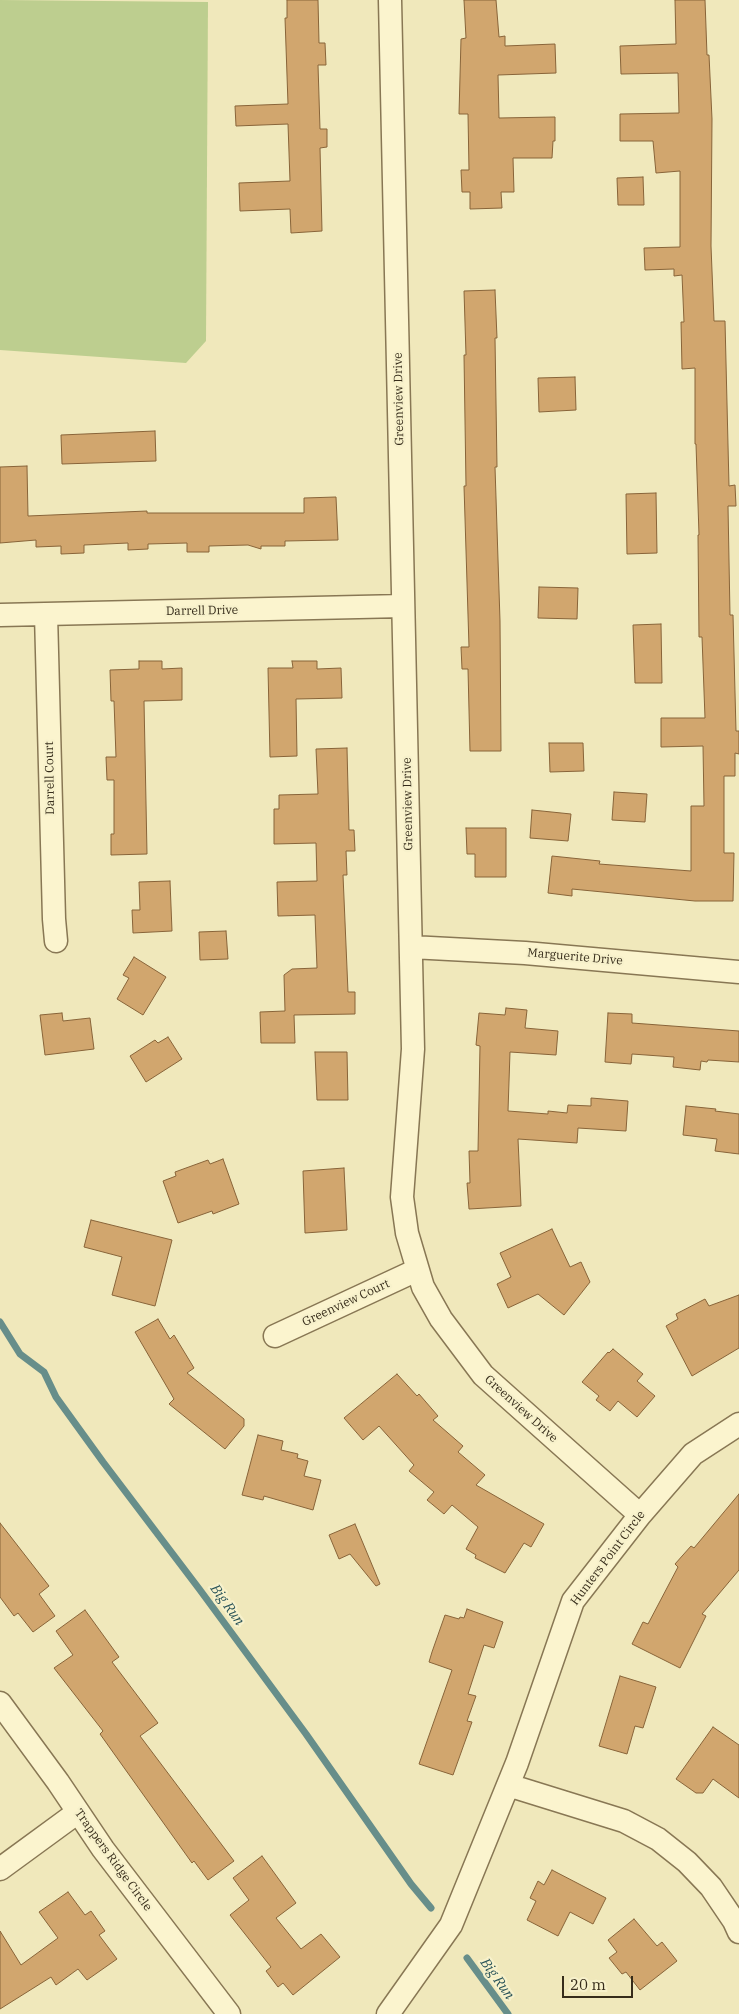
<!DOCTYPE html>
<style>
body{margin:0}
#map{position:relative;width:739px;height:2014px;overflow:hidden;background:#f0e8bb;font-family:"IBM Plex Serif",serif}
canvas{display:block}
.scale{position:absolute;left:562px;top:1976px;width:71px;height:22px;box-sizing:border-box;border:2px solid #362c1a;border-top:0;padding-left:6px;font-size:15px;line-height:18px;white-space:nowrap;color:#362c1a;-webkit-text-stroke:4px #f7f1cb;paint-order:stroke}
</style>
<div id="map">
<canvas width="739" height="2014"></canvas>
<div class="scale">20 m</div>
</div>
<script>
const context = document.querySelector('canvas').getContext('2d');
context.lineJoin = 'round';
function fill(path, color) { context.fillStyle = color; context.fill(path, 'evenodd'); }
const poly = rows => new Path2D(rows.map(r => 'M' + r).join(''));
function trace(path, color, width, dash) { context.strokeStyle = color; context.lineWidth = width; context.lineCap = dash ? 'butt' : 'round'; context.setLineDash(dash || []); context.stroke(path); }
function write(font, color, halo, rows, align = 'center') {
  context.font = font + ' "IBM Plex Serif",serif'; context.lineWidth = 4.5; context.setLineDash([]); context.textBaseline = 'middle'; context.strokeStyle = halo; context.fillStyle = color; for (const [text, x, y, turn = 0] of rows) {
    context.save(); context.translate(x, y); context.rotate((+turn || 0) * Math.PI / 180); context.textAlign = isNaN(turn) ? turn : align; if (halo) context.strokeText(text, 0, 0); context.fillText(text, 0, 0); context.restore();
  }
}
fill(poly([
 [0,0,208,2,206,341,186,363,0,350]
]), '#bdce8f');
trace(poly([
 [0,1322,20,1354,44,1372,56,1397,103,1462,200,1590,306,1734,411,1884,431,1908],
 [467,1958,508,2014]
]), '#678e8a', 7);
const building = poly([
 [287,0,318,0,319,43,325,43,326,65,318,65,320,129,327,129,327,147,320,148,322,231,291,233,290,209,240,211,239,183,290,181,288,124,236,126,235,106,288,104,285,18,287,18,287,0],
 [464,0,496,0,499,37,505,36,505,46,555,44,556,73,498,75,499,118,555,117,555,141,553,141,552,158,513,158,514,192,501,192,502,208,470,209,470,192,462,192,461,170,469,170,468,114,459,114,461,39,466,38,464,0],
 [675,0,705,0,707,55,709,55,712,119,711,246,714,321,725,321,729,486,735,485,736,506,728,506,730,615,733,615,736,731,739,731,739,754,735,753,735,776,724,776,724,853,734,853,733,901,695,901,572,889,572,896,548,893,552,856,600,861,599,864,691,871,691,806,704,806,703,746,661,747,661,718,705,718,702,637,699,637,698,535,699,535,696,444,695,444,695,368,682,369,681,322,684,322,682,275,674,276,674,269,645,270,644,248,680,247,680,171,656,173,653,141,620,141,620,114,679,113,678,73,621,74,620,46,676,44,675,0],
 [643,177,644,205,618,205,617,178,643,177],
 [495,290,497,338,495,338,497,467,495,467,500,621,501,751,470,751,468,669,462,669,461,647,469,647,464,486,466,486,464,355,466,355,464,291,495,290],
 [575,377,576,410,539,412,538,378,575,377],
 [155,431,156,461,62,464,61,435,155,431],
 [27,466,28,516,147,511,147,513,304,513,304,498,336,497,338,540,285,541,285,546,261,546,261,549,248,545,209,546,209,552,187,552,187,543,148,544,148,549,128,550,128,543,84,545,84,553,61,554,61,546,36,547,36,540,0,543,0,467,27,466],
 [656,493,657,553,627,554,626,494,656,493],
 [539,587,578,588,577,619,538,618,539,587],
 [661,624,662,683,635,683,633,625,661,624],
 [139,661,162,661,162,669,182,668,182,700,144,701,147,854,111,855,111,834,114,834,114,780,107,780,106,757,116,757,114,701,111,701,110,670,139,669,139,661],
 [292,661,317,661,317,669,341,668,342,698,296,699,297,756,270,757,268,668,293,668,292,661],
 [549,743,583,743,584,771,550,772,549,743],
 [347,748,349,830,354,830,355,851,346,851,347,875,343,875,348,992,355,992,355,1014,294,1015,295,1043,261,1043,260,1012,285,1011,284,975,292,969,317,968,315,915,278,916,277,882,317,881,316,843,274,844,274,809,279,809,279,795,318,794,316,749,347,748],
 [614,792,647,794,645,822,612,820,614,792],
 [532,810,571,814,568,841,530,838,532,810],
 [466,828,506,828,506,877,475,877,475,854,467,854,466,828],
 [170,881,172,931,133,933,132,910,140,910,139,882,170,881],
 [226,931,228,959,200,960,199,932,226,931],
 [134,957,166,977,143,1015,117,999,129,978,123,975,134,957],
 [506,1008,527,1010,525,1028,558,1031,556,1055,510,1052,508,1111,548,1114,548,1111,567,1113,568,1105,591,1106,591,1098,628,1101,626,1131,578,1128,577,1143,518,1139,521,1206,469,1209,467,1183,470,1183,469,1151,478,1151,480,1046,476,1045,479,1013,505,1015,506,1008],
 [62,1013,63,1021,90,1018,94,1049,45,1055,40,1015,62,1013],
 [608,1013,632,1014,632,1023,739,1031,739,1062,708,1060,707,1062,701,1061,700,1070,673,1067,674,1057,632,1054,631,1064,605,1062,608,1013],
 [168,1037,182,1059,146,1082,130,1056,155,1040,158,1043,168,1037],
 [315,1052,347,1052,348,1100,317,1100,315,1052],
 [686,1106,716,1109,715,1111,739,1114,739,1154,715,1151,717,1139,683,1135,686,1106],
 [223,1159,239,1204,213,1214,212,1211,178,1223,163,1181,176,1176,175,1172,208,1160,210,1164,223,1159],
 [344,1168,347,1230,305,1233,303,1171,344,1168],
 [91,1220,172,1240,155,1306,112,1295,122,1257,84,1247,91,1220],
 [552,1229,570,1267,581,1262,590,1282,564,1315,538,1294,508,1308,497,1284,511,1277,500,1253,552,1229],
 [739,1295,739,1348,692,1376,666,1326,678,1319,676,1314,705,1299,709,1306,739,1295],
 [158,1319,170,1339,174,1335,194,1368,187,1373,244,1419,244,1426,225,1449,169,1404,174,1399,135,1332,158,1319],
 [613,1349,643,1374,637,1381,655,1396,637,1417,618,1401,610,1411,596,1400,599,1396,582,1382,608,1352,609,1353,613,1349],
 [397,1374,417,1396,419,1394,438,1416,433,1420,463,1446,458,1452,485,1475,476,1485,544,1524,531,1547,524,1543,505,1573,475,1558,476,1555,466,1549,478,1527,452,1505,444,1514,427,1500,434,1492,409,1471,414,1465,379,1426,363,1440,344,1418,397,1374],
 [258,1435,283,1441,281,1450,298,1454,297,1458,308,1461,304,1476,321,1480,313,1510,264,1496,263,1500,242,1495,258,1435],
 [739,1494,739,1570,702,1614,706,1616,680,1668,632,1644,643,1622,648,1624,678,1567,675,1564,691,1546,694,1548,739,1494],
 [0,1523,49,1586,39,1594,55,1616,33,1632,18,1613,14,1616,0,1597,0,1523],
 [355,1524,380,1584,376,1586,350,1554,339,1559,329,1535,355,1524],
 [467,1609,503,1622,494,1648,484,1645,468,1694,476,1696,467,1721,472,1722,453,1775,419,1764,452,1670,429,1662,432,1652,445,1615,459,1619,460,1617,464,1618,467,1609],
 [85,1610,119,1657,112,1662,158,1723,140,1736,234,1861,208,1880,194,1861,192,1863,100,1734,103,1731,54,1668,73,1655,56,1631,85,1610],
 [620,1676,656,1687,643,1728,635,1726,627,1754,599,1746,620,1676],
 [713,1727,739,1745,739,1798,713,1779,703,1793,696,1793,676,1779,713,1727],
 [262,1856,296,1903,276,1918,301,1949,321,1934,340,1957,293,1995,283,1983,278,1987,266,1971,271,1967,230,1915,249,1900,233,1878,262,1856],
 [552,1870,606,1898,593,1924,570,1912,558,1936,527,1920,536,1901,530,1898,538,1881,544,1885,552,1870],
 [68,1892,85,1915,91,1911,105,1931,99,1935,117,1959,87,1980,78,1969,56,1985,51,1977,0,2009,0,1931,21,1965,58,1938,39,1912,68,1892],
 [634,1919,657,1946,662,1942,677,1961,640,1990,626,1972,622,1974,609,1958,617,1952,608,1940,634,1919]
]);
fill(building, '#d1a66e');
trace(building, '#886439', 1);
const street = poly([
 [390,0,413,1049,402,1197,407,1233,423,1287,441,1319,483,1375,640,1515],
 [46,614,54,919,56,941],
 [0,615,403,606],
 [411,947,525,953,739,972],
 [275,1336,417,1270],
 [0,1703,58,1782,103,1849,229,2014],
 [508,1785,624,1821,658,1839,687,1862,711,1887,734,1921,739,1932],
 [0,1869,78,1812],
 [388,2014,451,1925,517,1763,573,1601,640,1515,693,1454,739,1424]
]);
trace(street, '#887754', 25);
trace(street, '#fbf4ce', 22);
write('12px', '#362c1a', '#f7f1cb', [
 ["Greenview Drive",399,399,-91],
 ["Darrell Drive",202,611,-1],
 ["Darrell Court",50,778,-91],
 ["Greenview Drive",408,804,-91],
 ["Marguerite Drive",575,957,5],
 ["Greenview Court",346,1303,-25],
 ["Greenview Drive",521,1409,42],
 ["Hunters Point Circle",608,1558,-53],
 ["Trappers Ridge Circle",113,1860,54]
]);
write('italic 14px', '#285257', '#f7f1cb', [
 ["Big Run",227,1605,54],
 ["Big Run",497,1979,54]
]);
</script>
